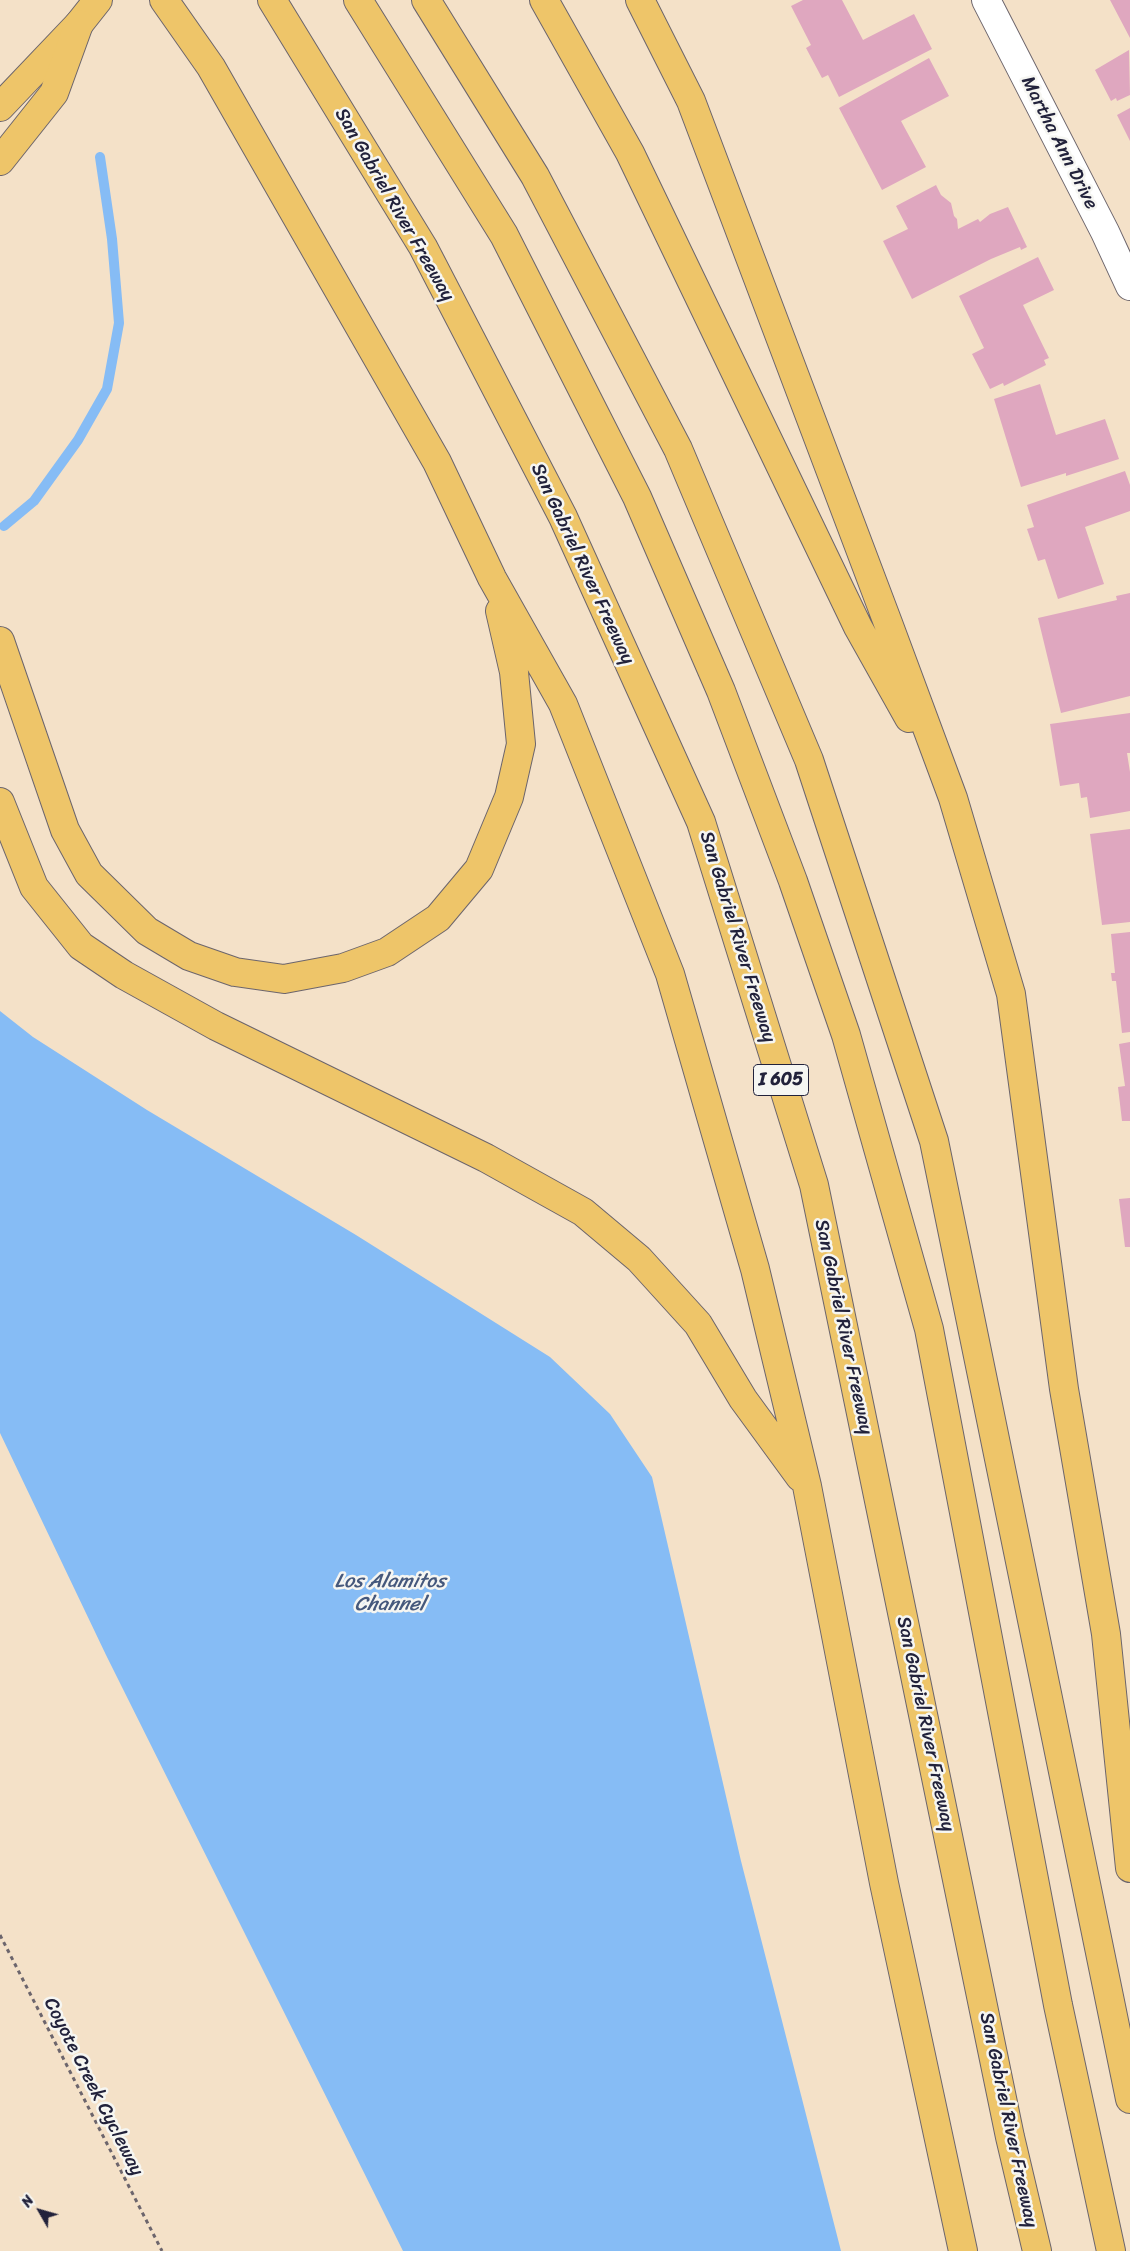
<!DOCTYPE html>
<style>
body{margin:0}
#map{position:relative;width:1130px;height:2251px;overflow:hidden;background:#f4e1c8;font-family:Sriracha,sans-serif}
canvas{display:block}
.north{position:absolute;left:15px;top:2186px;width:50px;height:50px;-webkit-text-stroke:4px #f6f6f2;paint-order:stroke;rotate:308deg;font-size:14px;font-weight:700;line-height:20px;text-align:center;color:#22223b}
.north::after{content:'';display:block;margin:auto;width:18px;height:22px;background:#22223b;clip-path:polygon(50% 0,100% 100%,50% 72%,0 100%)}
</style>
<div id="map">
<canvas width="1130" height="2251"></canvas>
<div class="north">N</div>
</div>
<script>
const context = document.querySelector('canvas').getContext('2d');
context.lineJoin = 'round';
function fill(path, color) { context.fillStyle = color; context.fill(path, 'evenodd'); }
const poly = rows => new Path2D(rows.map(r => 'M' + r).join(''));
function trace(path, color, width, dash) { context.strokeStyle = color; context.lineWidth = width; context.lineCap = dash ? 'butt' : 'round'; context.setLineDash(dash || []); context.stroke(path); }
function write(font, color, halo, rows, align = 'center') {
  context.font = font + ' Sriracha,sans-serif'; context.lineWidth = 5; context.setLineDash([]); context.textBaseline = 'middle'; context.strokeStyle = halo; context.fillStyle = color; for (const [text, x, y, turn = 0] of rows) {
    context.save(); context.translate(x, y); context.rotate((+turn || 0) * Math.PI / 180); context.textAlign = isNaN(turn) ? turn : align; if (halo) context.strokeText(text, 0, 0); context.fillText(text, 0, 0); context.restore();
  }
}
fill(poly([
 [0,1011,33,1037,147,1110,356,1235,550,1357,610,1414,652,1477,741,1861,841,2251,403,2251,106,1655,0,1433]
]), '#86bcf5');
trace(poly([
 [4,526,34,501,78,440,107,389,119,323,112,239,100,157]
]), '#86bcf5', 10);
fill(poly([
 [803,0,842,0,863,40,914,14,932,49,839,97,828,75,822,78,806,48,811,45,791,6],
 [1110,0,1130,0,1130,38],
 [1129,50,1130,95,1117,101,1116,98,1111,101,1095,70],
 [929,58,949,96,901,121,926,167,882,190,839,108],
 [1130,108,1130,141,1117,115],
 [936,185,941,195,951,203,954,216,957,219,958,229,978,219,980,222,990,214,1008,207,1027,247,1021,250,1020,247,991,259,912,299,883,241,908,229,896,206],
 [1038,257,1054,290,1023,305,1049,358,1044,360,1046,365,1004,386,1003,383,990,389,972,354,984,348,959,296],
 [1040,384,1056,435,1105,419,1119,459,1066,476,1066,473,1021,487,994,399],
 [1125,471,1130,485,1130,511,1085,527,1104,584,1058,599,1045,559,1038,561,1027,529,1034,527,1027,505],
 [1130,593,1130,696,1061,713,1038,618,1117,600,1116,596],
 [1130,713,1130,753,1127,753,1130,772,1130,811,1090,818,1087,797,1081,798,1079,783,1060,786,1050,724],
 [1130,829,1130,922,1102,925,1090,834],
 [1130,932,1130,1032,1122,1033,1116,981,1112,981,1111,973,1115,973,1111,934],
 [1130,1042,1130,1121,1122,1121,1118,1087,1125,1086,1119,1044],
 [1130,1198,1130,1247,1125,1247,1119,1199]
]), '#dfa7bf');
const street = poly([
 [986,0,1105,232,1130,286]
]);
const primary = poly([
 [0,107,79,24,98,0]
]);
const highway = poly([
 [164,0,211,67,437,462,492,578,563,704,670,974,755,1269,807,1486,884,1883,963,2251],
 [272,0,423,247,563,517,701,822,814,1185,1010,2137,1037,2251],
 [358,0,504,235,637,497,721,691,793,881,846,1035,929,1329,1058,2005,1111,2251],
 [426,0,535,176,678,449,809,760,934,1141,1130,2099],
 [544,0,630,153,858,627,909,718],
 [640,0,691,101,888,623,953,798,1011,994,1064,1389,1106,1634,1130,1868],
 [0,161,54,93,79,24],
 [0,641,65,830,89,874,147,931,189,956,235,972,284,979,343,968,387,952,438,918,479,869,509,797,521,744,514,672,500,611],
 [0,802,34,887,81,946,124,975,216,1026,486,1158,583,1212,639,1259,698,1324,743,1399,800,1477]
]);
trace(street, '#6c656c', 30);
trace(primary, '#6c656c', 30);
trace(highway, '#6c656c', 30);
trace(poly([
 [0,1935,162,2251]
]), '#6c656c', 3, [4, 4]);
trace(street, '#fff', 28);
trace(primary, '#eec569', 28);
trace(highway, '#eec569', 28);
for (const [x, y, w] of [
 [781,1080,55]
]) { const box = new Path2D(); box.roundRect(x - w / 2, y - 15.5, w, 31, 4); context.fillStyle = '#f6f6f2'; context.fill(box); trace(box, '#22223b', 1); }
write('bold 18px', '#22223b', null, [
 ["I 605",781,1080]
]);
write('19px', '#22223b', '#f6f6f2', [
 ["Martha Ann Drive",1059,143,63],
 ["San Gabriel River Freeway",394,205,60],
 ["San Gabriel River Freeway",582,564,65],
 ["San Gabriel River Freeway",737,937,73],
 ["San Gabriel River Freeway",843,1327,78],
 ["San Gabriel River Freeway",925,1724,78],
 ["Coyote Creek Cycleway",93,2087,63],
 ["San Gabriel River Freeway",1008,2120,78]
]);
write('italic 20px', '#45587c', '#f6f6f2', [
 ["Los Alamitos",390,1582],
 ["Channel",390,1605]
]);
</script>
